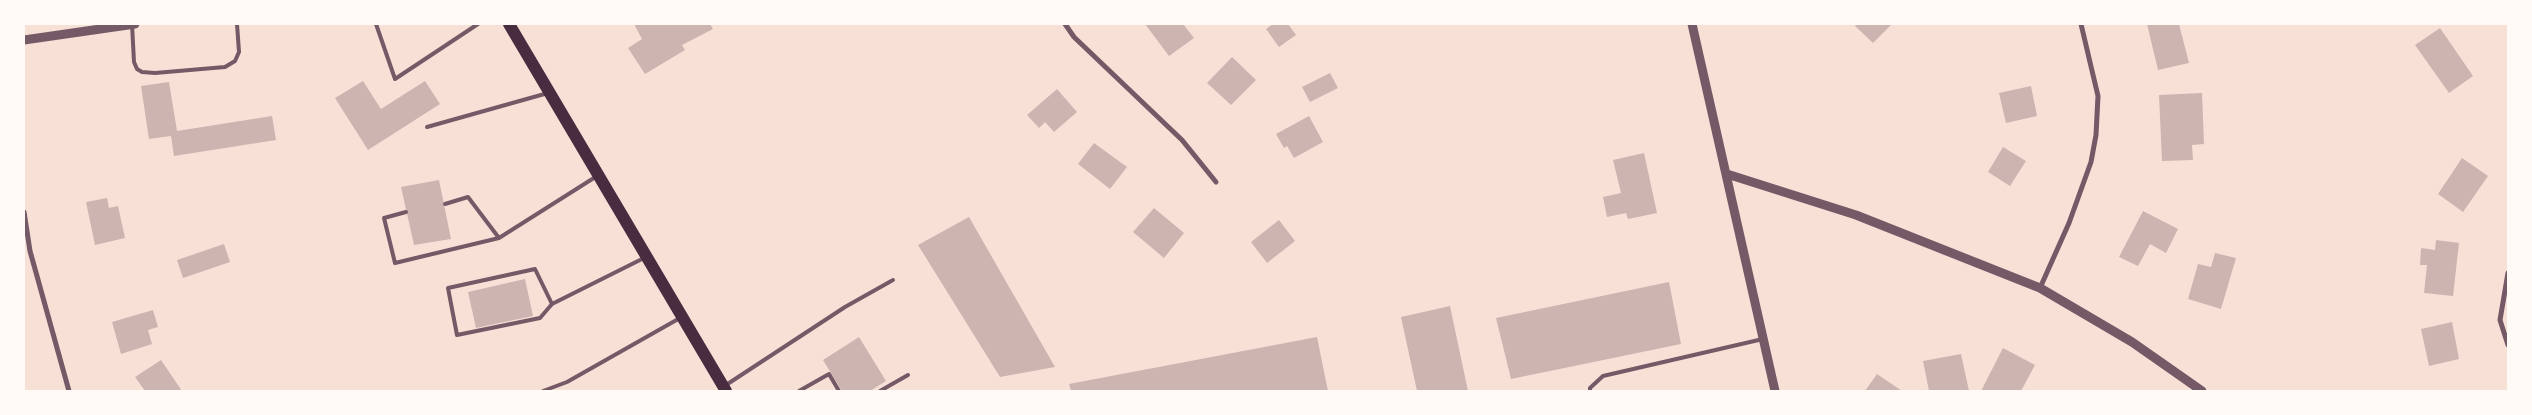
<!DOCTYPE html>
<style>
body{margin:0}
#map{position:relative;width:2532px;height:415px;overflow:hidden;background:#f7e1d7;font-family:"Roboto Condensed",sans-serif}
canvas{display:block}
.frame{position:absolute;inset:0;border:25px solid #fffaf5;pointer-events:none}
</style>
<div id="map">
<canvas width="2532" height="415"></canvas>
<div class="frame"></div>
</div>
<script>
const context = document.querySelector('canvas').getContext('2d');
context.lineJoin = 'round';
function fill(path, color) { context.fillStyle = color; context.fill(path, 'evenodd'); }
const poly = rows => new Path2D(rows.map(r => 'M' + r).join(''));
function trace(path, color, width, dash) { context.strokeStyle = color; context.lineWidth = width; context.lineCap = dash ? 'butt' : 'round'; context.setLineDash(dash || []); context.stroke(path); }
fill(poly([
 [634,24,710,24,713,29,682,45,685,50,645,74,628,48,642,39],
 [1145,24,1183,24,1194,38,1169,56],
 [1273,24,1288,24,1296,35,1279,47,1266,29],
 [1857,24,1892,24,1873,43,1855,26],
 [2147,24,2179,24,2189,63,2158,70],
 [2440,28,2473,76,2449,93,2415,45],
 [1232,57,1256,80,1231,105,1207,83],
 [1330,73,1338,88,1310,102,1302,87],
 [363,81,381,109,425,81,440,104,368,150,335,98],
 [169,82,177,131,272,116,276,140,174,156,171,136,149,139,141,86],
 [2031,86,2037,116,2006,123,1999,93],
 [1057,89,1077,112,1054,132,1045,122,1039,128,1027,115],
 [2202,93,2204,144,2192,145,2193,160,2162,161,2159,95],
 [1309,116,1323,142,1294,158,1287,146,1284,148,1276,134],
 [1094,143,1127,167,1110,189,1078,164],
 [2003,147,2026,161,2010,186,1988,172],
 [1644,153,1657,213,1628,219,1626,213,1607,217,1603,197,1621,193,1613,160],
 [2462,158,2488,176,2463,212,2438,194],
 [439,180,451,239,414,245,401,187],
 [107,198,109,208,118,206,125,238,95,245,86,202],
 [1154,208,1184,233,1164,258,1133,232],
 [2143,211,2178,229,2166,253,2150,244,2138,266,2119,257],
 [969,217,1055,367,1000,377,918,245],
 [1279,220,1295,241,1267,263,1251,242],
 [2436,240,2459,243,2453,296,2424,293,2427,265,2420,265,2421,248,2435,250],
 [224,244,230,262,183,278,177,260],
 [2215,253,2236,258,2221,309,2188,299,2198,264,2211,267],
 [525,279,533,316,476,328,468,292],
 [1669,282,1681,344,1511,379,1496,318],
 [1450,306,1468,391,1417,391,1401,317],
 [153,310,158,327,148,330,152,344,121,354,112,322],
 [2452,322,2459,359,2429,366,2421,329],
 [859,337,886,381,870,391,842,391,823,360],
 [1317,337,1328,391,1071,391,1069,384],
 [2003,348,2035,365,2021,391,1981,391],
 [1961,354,1969,391,1929,391,1923,361],
 [161,360,182,391,145,391,135,377],
 [1877,374,1902,391,1865,391]
]), '#ccb4b1');
trace(poly([
 [132,24,134,62,137,69,142,72,155,73,225,67,235,61,239,52,237,24],
 [376,24,395,79,478,24],
 [427,127,548,93],
 [406,212,384,218,395,263,499,238,468,197,445,204],
 [499,238,597,176],
 [552,304,535,269,448,288,457,335,540,318,552,304,644,258],
 [726,385,845,307,893,280],
 [543,391,567,382,680,318],
 [799,391,829,374,839,391],
 [880,391,908,375],
 [1590,391,1590,388,1603,376,1763,339]
]), '#755966', 4);
trace(poly([
 [1065,24,1074,37,1182,140,1216,182],
 [24,212,30,251,69,391],
 [2508,273,2500,320,2508,345],
 [2040,288,2069,223,2091,162,2096,135,2098,96,2081,24]
]), '#755966', 5);
trace(poly([
 [1692,24,1775,391],
 [24,40,135,24],
 [1727,174,1856,215,2040,288,2132,342,2202,391]
]), '#755966', 9);
trace(poly([
 [509,24,726,391]
]), '#4a2c40', 12);
</script>
